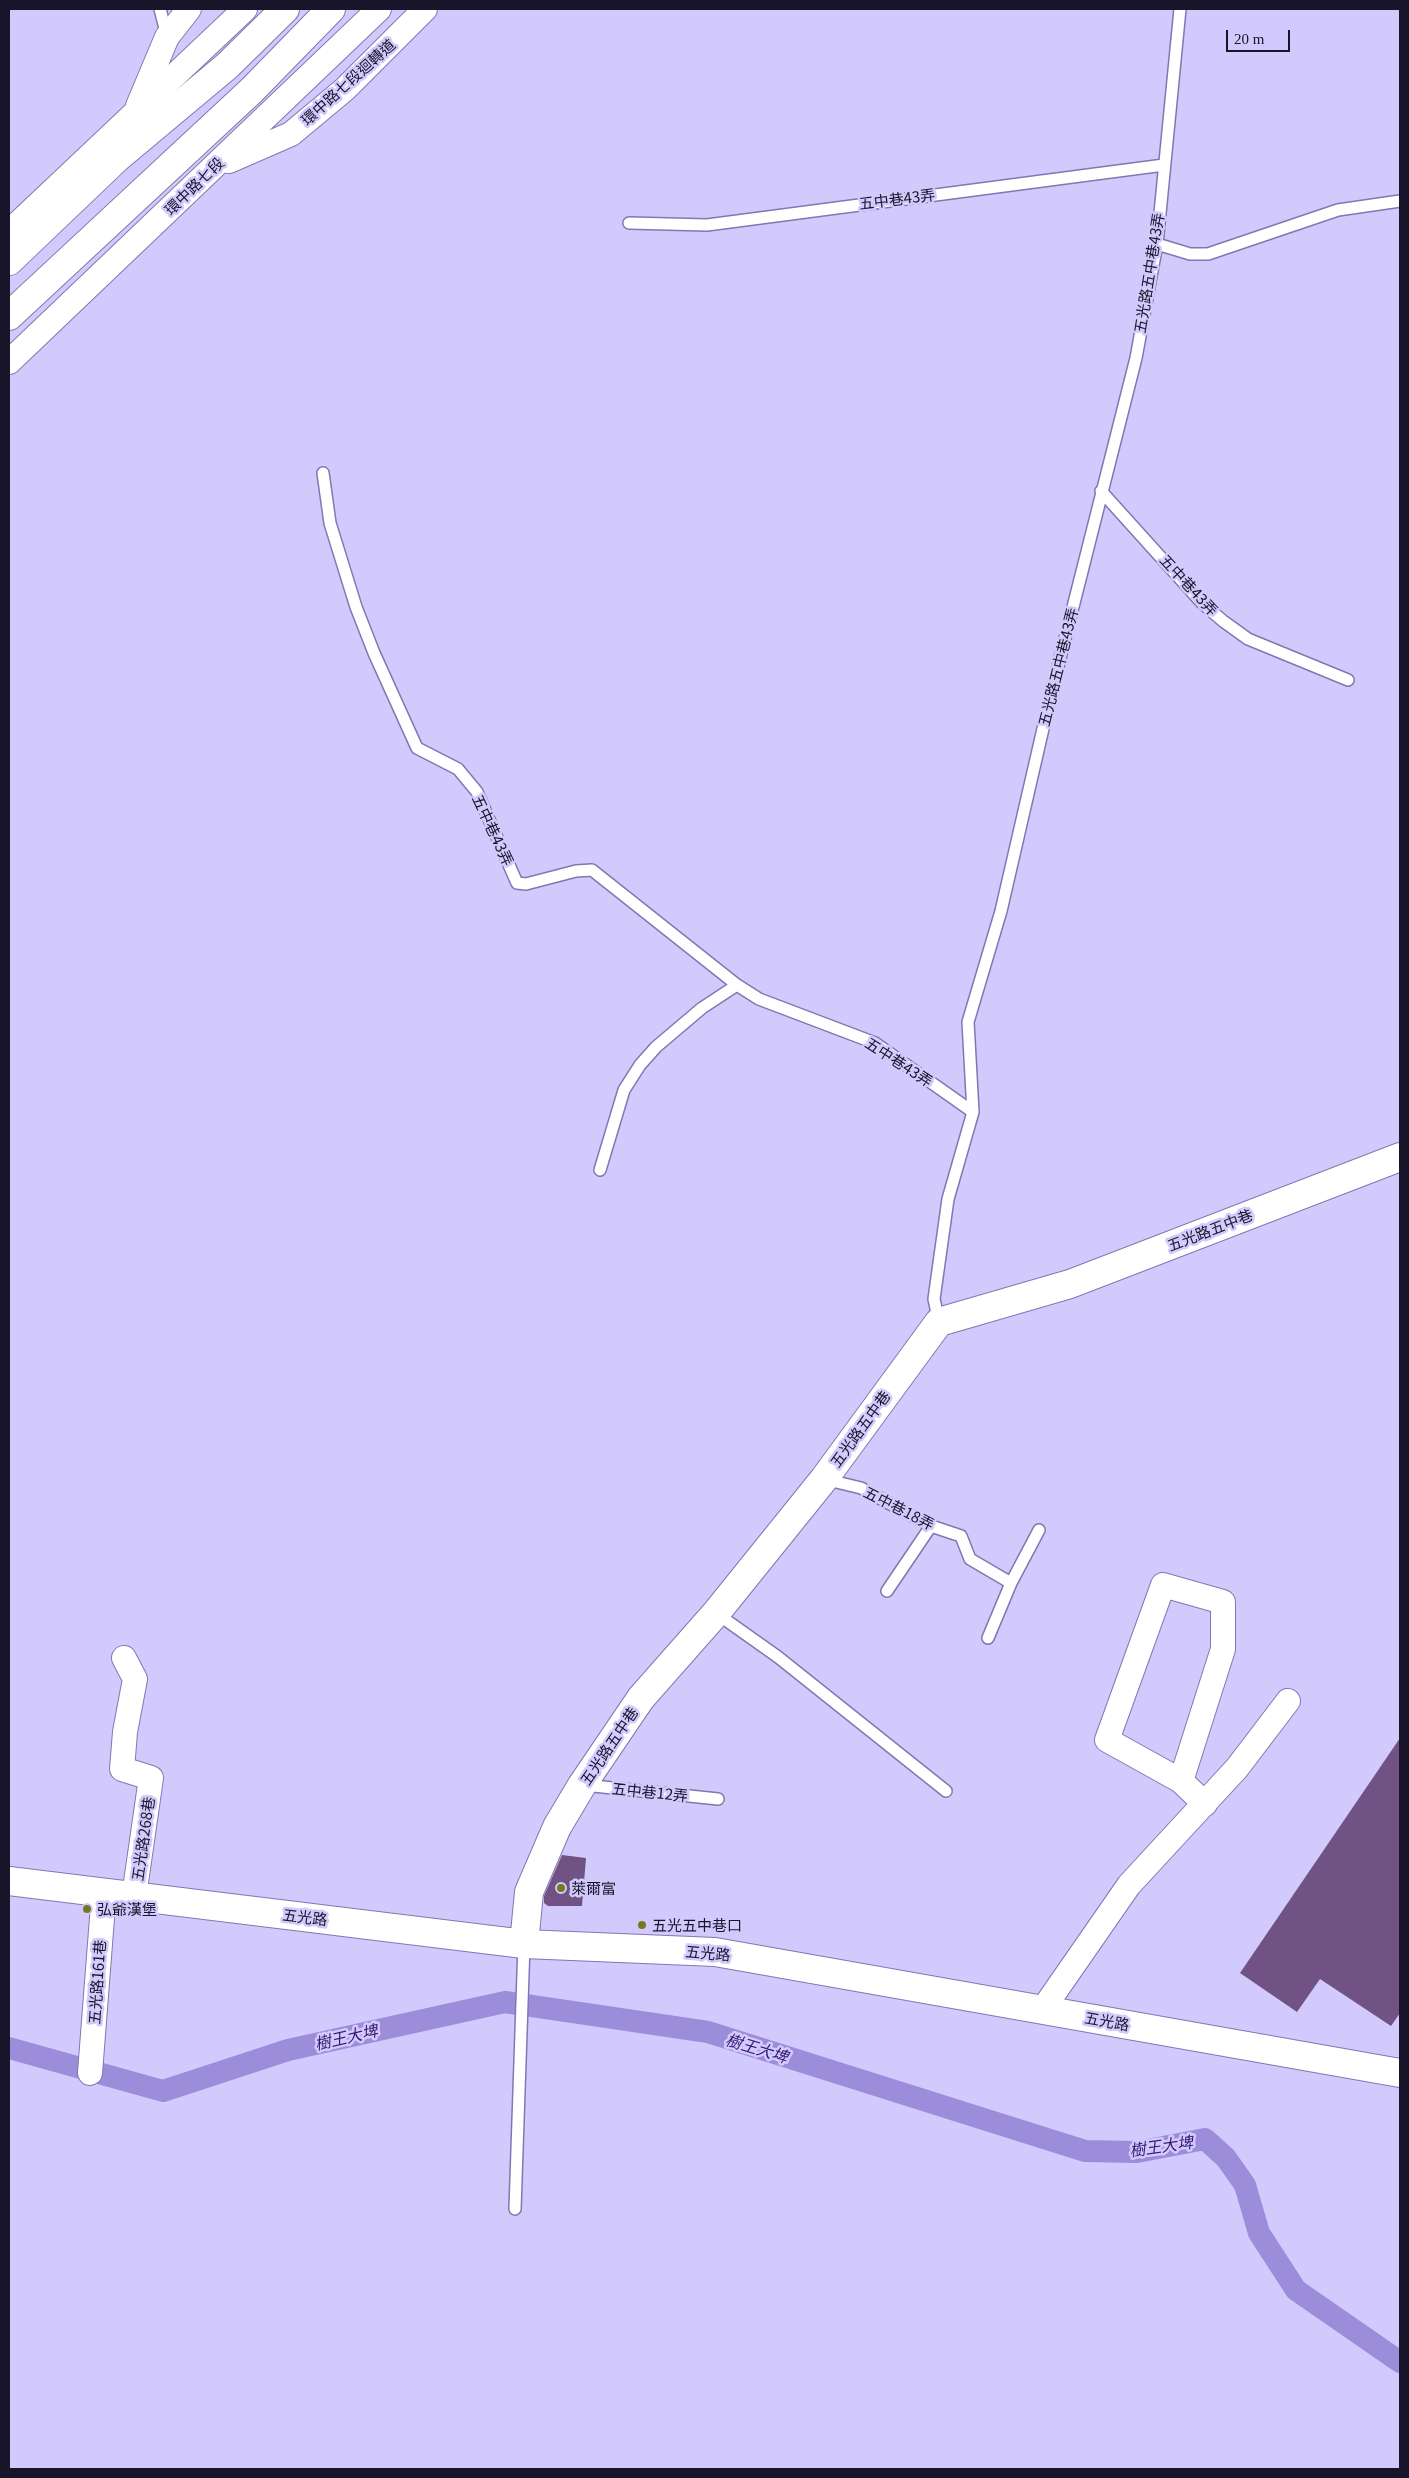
<!DOCTYPE html>
<meta charset="utf-8">
<style>
body{margin:0}
#map{position:relative;width:1409px;height:2478px;overflow:hidden;background:#d2cafc;font-family:Georgia,serif}
canvas{display:block}
.frame{position:absolute;inset:0;border:10px solid #18142a;pointer-events:none}
.scale{position:absolute;left:1226px;top:30px;width:64px;height:22px;box-sizing:border-box;border:2px solid #18142a;border-top:0;padding-left:6px;font-size:15px;line-height:18px;white-space:nowrap;color:#18142a;-webkit-text-stroke:4px #d2cafc;paint-order:stroke}
</style>
<div id="map">
<canvas width="1409" height="2478"></canvas>
<div class="frame"></div>
<div class="scale">20 m</div>
</div>
<script>
const context = document.querySelector('canvas').getContext('2d');
context.lineJoin = 'round';
const poly = rows => new Path2D(rows.map(r => 'M' + r).join(''));
function trace(path, color, width, dash) { context.strokeStyle = color; context.lineWidth = width; context.lineCap = dash ? 'butt' : 'round'; context.setLineDash(dash || []); context.stroke(path); }
function fill(path, color) { context.fillStyle = color; context.fill(path, 'evenodd'); }
function write(font, color, halo, rows, align = 'center') {
  context.font = font + ' Georgia,"Noto Sans TC",serif'; context.lineWidth = 5; context.setLineDash([]); context.textBaseline = 'middle'; context.strokeStyle = halo; context.fillStyle = color; for (const [text, x, y, turn = 0] of rows) {
    context.save(); context.translate(x, y); context.rotate((+turn || 0) * Math.PI / 180); context.textAlign = isNaN(turn) ? turn : align; if (halo) context.strokeText(text, 0, 0); context.fillText(text, 0, 0); context.restore();
  }
}
trace(poly([
 [9,2048,163,2091,288,2050,505,2002,708,2032,1085,2151,1137,2152,1205,2139,1226,2158,1245,2185,1259,2233,1296,2290,1400,2362]
]), '#9c8ddb', 22);
fill(poly([
 [1400,1738,1400,2013,1391,2026,1320,1979,1297,2012,1240,1973],
 [562,1855,586,1858,582,1906,548,1906,544,1903,544,1896]
]), '#715284');
const service = poly([
 [160,9,167,36],
 [629,223,707,225,1164,165],
 [1157,244,1190,254,1208,254,1338,210,1400,201],
 [323,473,330,523,356,607,374,653,417,748,458,769,477,792,517,883,526,884,576,871,592,870,737,985,759,999,875,1043,973,1112],
 [1101,491,1202,603,1223,621,1248,639,1348,680],
 [600,1170,624,1090,640,1065,656,1047,702,1008,737,985],
 [939,1322,934,1299,948,1199,973,1112,968,1022,1001,911,1051,694,1136,358,1157,244,1180,9],
 [824,1479,861,1488,931,1526,961,1536,970,1559,1011,1583,1039,1530],
 [887,1591,931,1526],
 [716,1613,778,1657,946,1791],
 [988,1638,1011,1583],
 [584,1785,718,1799],
 [515,2209,524,1944]
]);
const minor = poly([
 [138,106,167,37,189,9],
 [229,161,291,134,345,89,425,9],
 [9,232,245,9],
 [9,362,379,9],
 [124,1658,135,1679,125,1732,122,1769,151,1778,134,1896],
 [1181,1781,1107,1740,1163,1585,1223,1602,1223,1649,1181,1781,1205,1804],
 [1043,2009,1129,1885,1237,1768,1288,1701],
 [90,2073,104,1892]
]);
const tertiary = poly([
 [9,261,117,158,227,66,285,9],
 [9,316,252,90,331,9],
 [9,1881,524,1944,715,1952,1400,2073],
 [524,1944,529,1892,557,1827,582,1785,641,1698,716,1613,824,1479,939,1322,1070,1284,1400,1157]
]);
trace(service, '#8277b0', 14);
trace(minor, '#8277b0', 26);
trace(tertiary, '#8277b0', 30);
trace(service, '#fff', 11);
trace(minor, '#fff', 24);
trace(tertiary, '#fff', 28);
for (const [x, y, r, color] of [
 [561,1888,5,"#757821"],
 [87,1909,5,"#757821"],
 [642,1925,5,"#757821"]
]) { const dot = new Path2D(); dot.arc(x, y, r, 0, 2 * Math.PI); context.fillStyle = color; context.fill(dot); trace(dot, '#d2cafc', 2); }
write('15px', '#18142a', '#d2cafc', [
 ["環中路七段迴轉道",348,82,-42],
 ["環中路七段",194,186,-44],
 ["五中巷43弄",897,199,-7],
 ["五光路五中巷43弄",1149,273,-81],
 ["五中巷43弄",1189,585,47],
 ["五光路五中巷43弄",1058,667,-76],
 ["五中巷43弄",493,830,65],
 ["五中巷43弄",899,1062,33],
 ["五光路五中巷",1210,1230,-21],
 ["五光路五中巷",860,1429,-54],
 ["五中巷18弄",899,1508,27],
 ["五光路五中巷",609,1746,-56],
 ["五中巷12弄",650,1792,6],
 ["五光路268巷",143,1839,-82],
 ["五光路",305,1917,7],
 ["五光路",708,1953,5],
 ["五光路161巷",97,1982,-86],
 ["五光路",1107,2021,10]
]);
write('15px', '#18142a', '#d2cafc', [
 ["萊爾富",571,1888],
 ["弘爺漢堡",97,1909],
 ["五光五中巷口",652,1925]
], 'left');
write('italic 16px', '#361571', '#d2cafc', [
 ["樹王大埤",346,2037,-13],
 ["樹王大埤",757,2048,17],
 ["樹王大埤",1161,2146,-8]
]);
</script>
